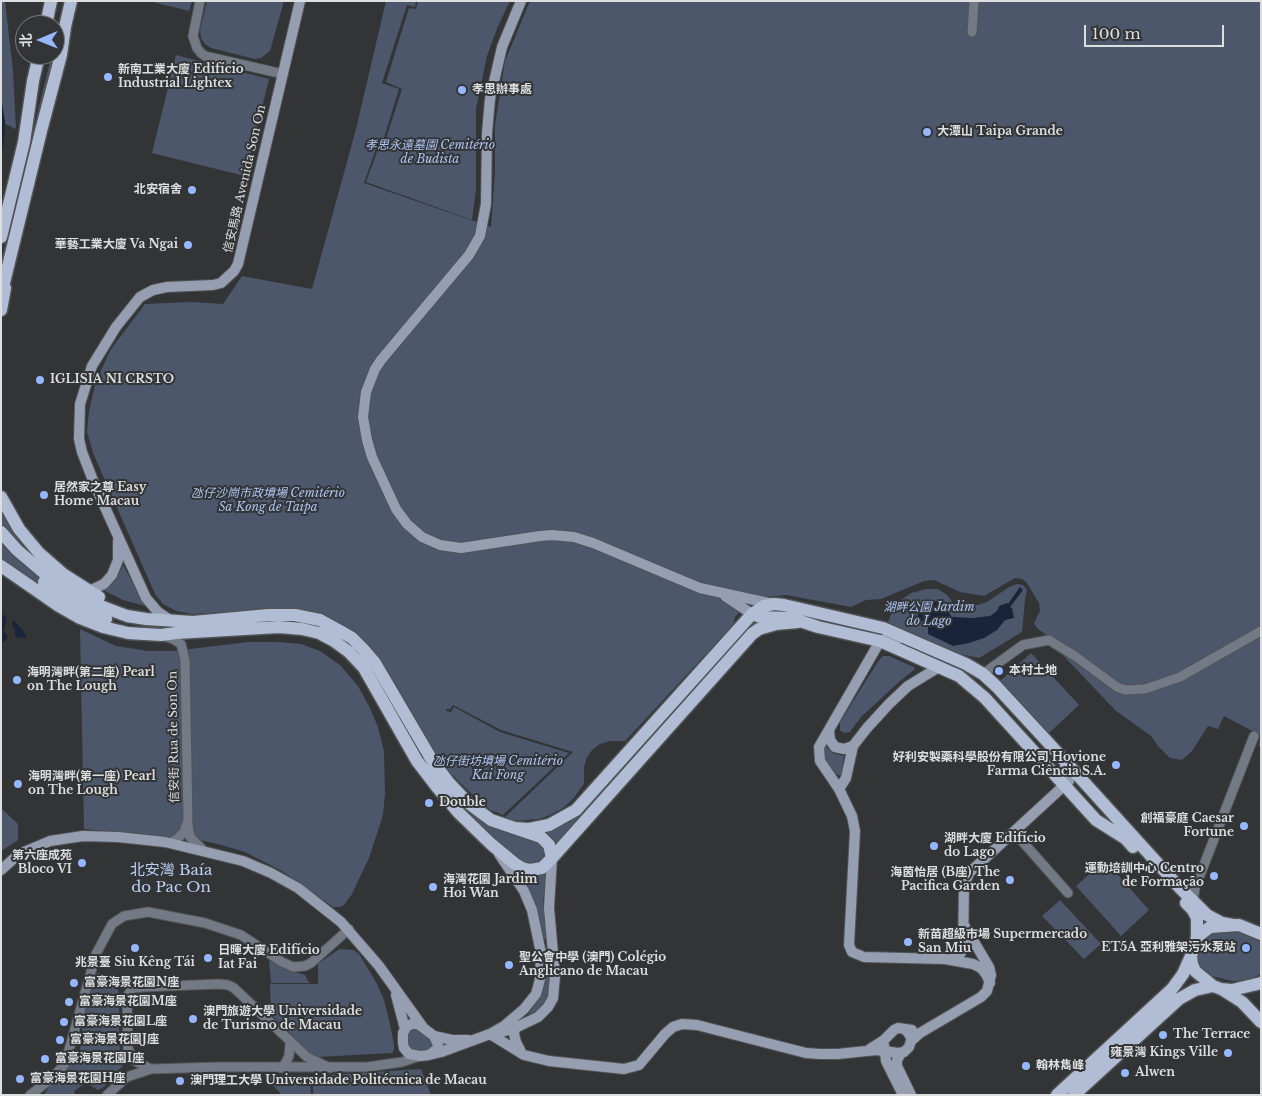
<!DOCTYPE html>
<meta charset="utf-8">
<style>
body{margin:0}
#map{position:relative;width:1262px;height:1096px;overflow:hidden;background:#333436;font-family:"Libre Baskerville","Noto Sans SC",serif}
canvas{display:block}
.frame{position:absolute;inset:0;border:2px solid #dddee0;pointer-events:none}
.north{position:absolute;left:15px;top:15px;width:50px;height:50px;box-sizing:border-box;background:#333436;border:1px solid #77787a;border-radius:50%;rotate:269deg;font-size:14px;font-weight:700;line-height:20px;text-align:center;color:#dddee0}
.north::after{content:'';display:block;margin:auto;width:18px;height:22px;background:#94b7fd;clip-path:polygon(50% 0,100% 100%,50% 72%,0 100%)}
.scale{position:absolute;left:1084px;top:25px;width:140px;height:22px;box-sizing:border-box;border:2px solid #dddee0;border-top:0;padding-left:6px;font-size:15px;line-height:18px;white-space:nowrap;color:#dddee0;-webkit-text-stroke:4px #333436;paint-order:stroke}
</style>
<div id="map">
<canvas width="1262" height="1096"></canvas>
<div class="frame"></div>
<div class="north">北</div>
<div class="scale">100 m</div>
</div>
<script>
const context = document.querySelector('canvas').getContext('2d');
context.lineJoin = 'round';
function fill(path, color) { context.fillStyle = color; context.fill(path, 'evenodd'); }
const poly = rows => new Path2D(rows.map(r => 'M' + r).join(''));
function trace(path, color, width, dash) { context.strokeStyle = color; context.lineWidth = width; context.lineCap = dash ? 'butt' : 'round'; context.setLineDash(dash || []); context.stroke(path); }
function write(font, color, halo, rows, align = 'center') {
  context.font = font + ' "Libre Baskerville","Noto Sans SC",serif'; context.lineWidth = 4; context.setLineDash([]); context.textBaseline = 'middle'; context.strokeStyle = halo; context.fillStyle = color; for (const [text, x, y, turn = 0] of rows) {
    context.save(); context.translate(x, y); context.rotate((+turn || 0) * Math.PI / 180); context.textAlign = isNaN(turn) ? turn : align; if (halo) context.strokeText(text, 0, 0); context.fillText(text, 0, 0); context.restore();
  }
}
fill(poly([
 [1,1,5,1,13,71,16,129,1,122],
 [149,1,192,1,189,11],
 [207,1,284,1,270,51,261,58,255,59,211,48,205,44,201,38,200,30],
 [386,1,416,1,415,7,407,5,382,83,399,89,383,141,379,140,364,183,491,227,495,171,495,125,505,61,530,1,1261,1,1261,748,1259,746,1260,735,1224,716,1218,729,1208,726,1192,751,1182,760,1170,758,1158,746,1151,736,1116,711,1059,651,1049,637,1037,628,1034,623,1040,611,1039,603,1027,583,1022,579,1015,578,1008,582,984,596,960,592,934,580,924,581,881,599,866,600,851,607,786,595,756,598,747,604,735,617,733,625,625,741,610,741,600,744,592,750,587,757,584,767,584,784,573,799,563,808,550,815,539,819,514,821,505,817,573,752,501,730,453,705,450,709,446,709,446,711,451,712,454,707,500,732,569,753,503,815,491,810,478,800,442,765,358,636,322,613,292,608,192,614,176,611,163,604,155,594,93,453,87,432,89,411,96,381,111,349,145,304,191,302,223,304,242,276,312,289,356,129],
 [418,1,510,1,498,26,487,56,476,109,476,189,472,220,366,182,380,144,384,145,402,89,386,82,409,8,416,9],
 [176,55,269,79,245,176,152,153],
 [51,58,53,59,53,63,1,277,1,262],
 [1,509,16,535,47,566,34,585,1,560],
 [123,565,145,606,123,600,103,590,116,580],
 [1017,584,1023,585,1027,590,1025,599,1022,632,979,658,949,652,887,626,894,605,911,593,926,589,938,589,947,595,953,603,960,605,978,605,987,602,1009,587],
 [757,617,758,618,757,623,753,627,556,845,555,844,544,832],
 [307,620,351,643,381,684,424,758,493,827,505,832,534,839,543,846,545,852,542,860,537,864,523,864,460,808,422,762,334,636,201,627,269,621],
 [80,629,116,646,148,651,174,651,248,642,278,642,301,644,320,651,340,665,358,686,370,708,378,727,384,751,385,794,383,815,369,858,352,894,344,905,340,907,333,907,282,871,245,852,218,844,199,840,84,829],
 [1031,653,1079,705,1048,734,1000,681],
 [883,656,889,656,914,667,915,669,900,681,861,717,850,732,844,733,840,730,840,722,879,660],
 [825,746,833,753,844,756,841,776,833,773,824,761],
 [1,808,18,824,18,840,1,851],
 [1105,860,1149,910,1121,936,1076,886],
 [546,874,543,901,548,939,543,939,534,902,523,875,536,877],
 [1060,900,1101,944,1084,959,1042,916],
 [1223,932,1239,932,1261,942,1261,974,1249,980,1232,981,1212,976,1199,967,1196,959,1201,942,1211,934],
 [340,949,353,950,359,954,376,982,384,1000,390,1024,394,1044,394,1050,392,1053,317,1057,310,1054,271,1014,270,984,318,984,318,964,335,952],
 [547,955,549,956,550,983,547,999,541,1008,527,1016,539,999,542,990,545,956],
 [269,960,286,969,305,975,309,983,271,983],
 [97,973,113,976,119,993,119,1041,121,1056,125,1062,121,1068,109,1076,105,1086,98,1090,86,1083,74,1091,75,1095,44,1095,53,1080,67,1065,79,1062,84,1008,89,986],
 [415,1029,428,1036,432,1042,431,1049,428,1051,421,1052,413,1050,408,1045,407,1035,410,1030],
 [421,1069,431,1095,313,1095,313,1076],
 [305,1075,310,1078,311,1095,282,1095,264,1076]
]), '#4c576c');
fill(poly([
 [1,97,5,121,4,141,1,154],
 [1020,587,1023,590,1010,607,1012,608,1014,618,1005,620,997,630,984,638,969,643,953,646,949,644,928,634,928,624,916,618,925,603,936,601,944,606,952,617,972,618,990,616,997,611,999,606,1007,603,1008,604],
 [1,614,7,617,4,631,8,637,5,641,1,643],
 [13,620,22,629,27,637,19,638,15,636,15,629,12,625]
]), '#19243a');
const street = poly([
 [200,1,193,36,197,48,201,53,205,56,283,74],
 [972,32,974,1],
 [164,636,173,639,181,644,185,660,188,820,184,832,176,840,169,843],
 [983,674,1023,645,1049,640,1075,656,1117,687,1125,690,1145,689,1180,677,1261,631],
 [188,825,190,837,204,851],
 [1014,832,1068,893],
 [1193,901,1195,888,1254,736],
 [281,1068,285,1064,289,1056,290,1043],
 [151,1069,135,1061,128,1049,127,997,131,990,134,988,142,987,219,984,228,985,234,988,307,1057,330,1068],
 [30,1095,52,1078,64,1065,67,1057,96,954,112,924,124,916,148,912,205,923,241,935,282,962,293,967,305,966,311,963,349,929],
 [107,1095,127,1077,151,1069,217,1067,367,1067,402,1062,420,1056]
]);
const secondary = poly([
 [521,1,502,47,490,99,487,133,486,204,480,236,469,255,381,360,375,369,366,392,363,417,367,440,372,457,396,509,407,524,422,537,440,545,461,548,540,536,552,535,574,537,593,543,700,588,773,604],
 [89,591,104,584,112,575,118,560,118,541],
 [725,596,752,614],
 [170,620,158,612,146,598,94,483,82,452,79,439,80,404,92,366,116,327,140,297,153,290,167,287,213,285,221,283,234,271,238,264,300,1],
 [903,638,889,638,880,641,819,747,820,761,839,789,852,816,855,831,849,945,852,952,864,957,945,959,973,964,981,968,986,974,990,983],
 [829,730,830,740,835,747,844,749,853,746],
 [839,789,846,778,853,746,867,728,889,704,908,686,939,667],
 [1,870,19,854,50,841,83,836,118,837,165,842,243,861,271,873,298,888,341,922,379,966,422,1026],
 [951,959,958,957,963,949,964,886,969,873,1069,781,1070,774,1065,766],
 [396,995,405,1029],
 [515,1028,514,1034,516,1042,522,1054],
 [498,1033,515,1028,538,1017,548,1007,553,998,555,976,549,908,552,858],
 [490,1034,524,1055,549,1061,624,1069,639,1065,665,1034,673,1027,682,1024,697,1025,806,1053,820,1054,838,1054,876,1050,898,1053,904,1052,909,1047,911,1041,911,1037,906,1030],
 [434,1036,452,1040,468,1040],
 [911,1041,920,1033,981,997,987,991,991,975,989,967,964,925],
 [884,1045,886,1061,903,1095],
 [870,1049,884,1040,894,1030,898,1028,912,1030],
 [901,1053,897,1060,897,1066,911,1095],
 [429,1055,437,1049,438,1045,434,1036,418,1024,412,1024,407,1026,403,1033,403,1043,404,1048,409,1054,420,1056,429,1055,441,1052,490,1034,504,1026,524,1009,536,994,538,987,540,979,541,953,532,910,524,891,499,854]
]);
const primary = poly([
 [46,25,51,1],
 [1,237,24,142,33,81,39,55],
 [1,295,41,131,61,55,65,27,71,1],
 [1,310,5,288],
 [1,497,19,529,39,553,63,574,99,597],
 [1,532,17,550,44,573,74,592,98,605,127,616,146,619,193,622,268,615,295,615,320,620,340,631,352,638,363,649,375,663,433,762,449,783,467,802,491,820,541,837,549,845,552,858],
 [1,566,59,606,80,618,103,627,128,633,161,635,176,633,279,627,302,629,319,633,334,641,349,652,364,668,417,761,437,787,459,813,491,844,514,863,522,868,530,870,542,868,552,858,752,634,759,629,776,624,798,622],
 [44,582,62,595,93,614,106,619],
 [752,614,760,617,791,618,818,627,880,641,959,676,985,698,1096,820,1126,839,1133,847],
 [514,828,529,829,549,825,576,810,752,614,764,606,774,604,784,605,883,628,966,664,983,674,996,686,1044,738,1180,888,1207,915,1222,923,1233,925],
 [1186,903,1193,910,1197,918,1197,937],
 [1261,934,1239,925,1210,927,1197,937,1191,956,1192,964,1195,971,1213,986,1221,989,1232,990,1261,983],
 [1223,990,1242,1002,1261,1022],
 [1057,1095,1172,989,1183,974,1191,956],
 [1074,1095,1179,999,1195,990,1213,986]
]);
trace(street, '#525355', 11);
trace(secondary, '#525355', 12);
trace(primary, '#525355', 15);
trace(street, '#737985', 9);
trace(secondary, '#969fb2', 10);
trace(primary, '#b0bdd5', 12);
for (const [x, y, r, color] of [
 [108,77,5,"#94b7fd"],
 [462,90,5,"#94b7fd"],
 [927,132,5,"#94b7fd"],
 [192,190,5,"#94b7fd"],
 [188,245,5,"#94b7fd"],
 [40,380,5,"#94b7fd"],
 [44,495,5,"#94b7fd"],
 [999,671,5,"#94b7fd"],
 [17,680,5,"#94b7fd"],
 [1116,765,5,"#94b7fd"],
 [18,784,5,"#94b7fd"],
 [429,803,5,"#94b7fd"],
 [1244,826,5,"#94b7fd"],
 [934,846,5,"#94b7fd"],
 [82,863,5,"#94b7fd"],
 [1214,876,5,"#94b7fd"],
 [1010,880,5,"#94b7fd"],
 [433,887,5,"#94b7fd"],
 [908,942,5,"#94b7fd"],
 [135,948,5,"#94b7fd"],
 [1246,948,5,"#94b7fd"],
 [208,958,5,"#94b7fd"],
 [509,965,5,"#94b7fd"],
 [74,983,5,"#94b7fd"],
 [69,1002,5,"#94b7fd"],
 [193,1019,5,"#94b7fd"],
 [64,1022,5,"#94b7fd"],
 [1163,1035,5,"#94b7fd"],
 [60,1040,5,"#94b7fd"],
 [1228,1053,5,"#94b7fd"],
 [45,1059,5,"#94b7fd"],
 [1026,1066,5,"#94b7fd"],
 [1125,1073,5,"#94b7fd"],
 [20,1079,5,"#94b7fd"],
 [180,1081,5,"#94b7fd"]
]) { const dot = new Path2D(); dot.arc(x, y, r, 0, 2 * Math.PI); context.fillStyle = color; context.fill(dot); trace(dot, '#333436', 2); }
write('bold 12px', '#dddee0', '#333436', [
 ["新南工業大廈 Edifício",118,70],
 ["Industrial Lightex",118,84],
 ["孝思辦事處",472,90],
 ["大潭山 Taipa Grande",937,132],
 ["北安宿舍",182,190,"right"],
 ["華藝工業大廈 Va Ngai",178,245,"right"],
 ["IGLISIA NI CRSTO",50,380],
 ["居然家之尊 Easy",54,488],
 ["Home Macau",54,502],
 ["本村土地",1009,671],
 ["海明灣畔(第二座) Pearl",27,673],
 ["on The Lough",27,687],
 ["好利安製藥科學股份有限公司 Hovione",1106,758,"right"],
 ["Farma Ciência S.A.",1106,772,"right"],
 ["海明灣畔(第一座) Pearl",28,777],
 ["on The Lough",28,791],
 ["Double",439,803],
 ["創福豪庭 Caesar",1234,819,"right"],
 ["Fortune",1234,833,"right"],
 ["湖畔大廈 Edifício",944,839],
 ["do Lago",944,853],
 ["第六座成苑",72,856,"right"],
 ["Bloco VI",72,870,"right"],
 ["運動培訓中心 Centro",1204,869,"right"],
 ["de Formação",1204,883,"right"],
 ["海茵怡居 (B座) The",1000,873,"right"],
 ["Pacifica Garden",1000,887,"right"],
 ["海灣花園 Jardim",443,880],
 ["Hoi Wan",443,894],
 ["新苗超級市場 Supermercado",918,935],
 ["San Miu",918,949],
 ["ET5A 亞利雅架污水泵站",1236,948,"right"],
 ["日暉大廈 Edifício",218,951],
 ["Iat Fai",218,965],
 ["聖公會中學 (澳門) Colégio",519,958],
 ["Anglicano de Macau",519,972],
 ["兆景臺 Siu Kêng Tái",135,963,"center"],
 ["富豪海景花園N座",84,983],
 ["富豪海景花園M座",79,1002],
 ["澳門旅遊大學 Universidade",203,1012],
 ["de Turismo de Macau",203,1026],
 ["富豪海景花園L座",74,1022],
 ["The Terrace",1173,1035],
 ["富豪海景花園J座",70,1040],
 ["雍景灣 Kings Ville",1218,1053,"right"],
 ["富豪海景花園I座",55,1059],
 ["翰林雋峰",1036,1066],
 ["Alwen",1135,1073],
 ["富豪海景花園H座",30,1079],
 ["澳門理工大學 Universidade Politécnica de Macau",190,1081]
], 'left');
write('italic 12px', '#acc5f5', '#333436', [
 ["孝思永遠墓園 Cemitério",430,146],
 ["de Budista",430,160],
 ["氹仔沙崗市政墳場 Cemitério",268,494],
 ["Sa Kong de Taipa",268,508],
 ["湖畔公園 Jardim",929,608],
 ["do Lago",929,622],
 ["氹仔街坊墳場 Cemitério",498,762],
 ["Kai Fong",498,776]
]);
write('12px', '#dddee0', '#333436', [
 ["信安馬路 Avenida Son On",245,179,-77],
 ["信安街 Rua de Son On",174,737,-91]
]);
write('15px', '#bbcff7', '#333436', [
 ["北安灣 Baía",171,871],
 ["do Pac On",171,888]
]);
</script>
